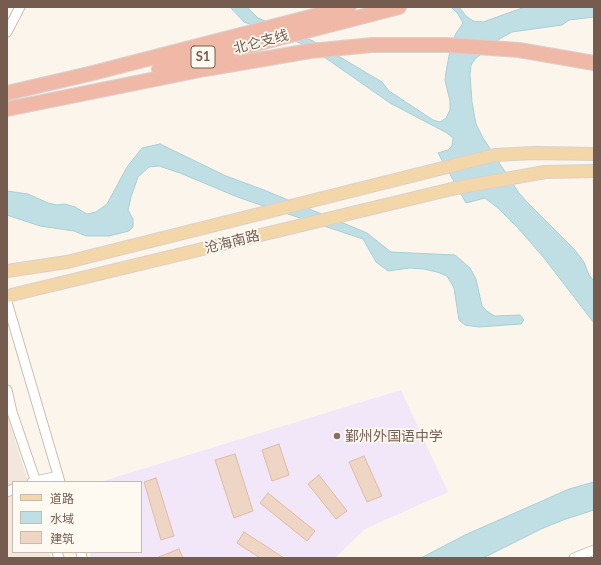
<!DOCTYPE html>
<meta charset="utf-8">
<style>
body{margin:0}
#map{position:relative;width:601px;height:565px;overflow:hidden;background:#fbf5eb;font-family:Lato,"Noto Sans SC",sans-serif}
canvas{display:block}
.frame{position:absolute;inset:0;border:8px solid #755c4f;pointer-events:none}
.legend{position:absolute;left:12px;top:481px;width:130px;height:72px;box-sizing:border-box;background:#fef9f1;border:1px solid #c7bab0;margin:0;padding:5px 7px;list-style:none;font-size:12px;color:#755c4f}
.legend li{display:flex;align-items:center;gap:8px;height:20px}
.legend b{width:20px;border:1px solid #c7bab0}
</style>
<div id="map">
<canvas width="601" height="565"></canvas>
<div class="frame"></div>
<ul class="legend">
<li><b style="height:5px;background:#f4d7a9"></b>道路</li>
<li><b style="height:11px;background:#c0dfe4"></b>水域</li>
<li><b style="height:11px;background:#efd5c4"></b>建筑</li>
</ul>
</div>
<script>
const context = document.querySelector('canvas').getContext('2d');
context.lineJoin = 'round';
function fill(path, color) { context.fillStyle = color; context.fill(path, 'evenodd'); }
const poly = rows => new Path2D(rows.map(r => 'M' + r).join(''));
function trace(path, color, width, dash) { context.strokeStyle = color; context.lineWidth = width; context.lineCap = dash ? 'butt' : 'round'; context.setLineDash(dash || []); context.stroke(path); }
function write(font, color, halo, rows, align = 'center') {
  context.font = font + ' Lato,"Noto Sans SC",sans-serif'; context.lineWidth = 3.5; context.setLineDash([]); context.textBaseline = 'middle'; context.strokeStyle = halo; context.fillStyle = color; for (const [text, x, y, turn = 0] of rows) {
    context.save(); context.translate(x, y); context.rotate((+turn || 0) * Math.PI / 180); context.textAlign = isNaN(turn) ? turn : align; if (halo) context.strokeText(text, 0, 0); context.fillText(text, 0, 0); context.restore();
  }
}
fill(poly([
 [7,413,28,482,13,482,13,552,49,552,51,558,7,558]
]), '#f2e7da');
fill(poly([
 [401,390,448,492,365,529,335,558,91,558,90,552,141,552,141,482,100,482]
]), '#f2e7f8');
const water = poly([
 [230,7,247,7,258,18,313,41,382,82,389,91,433,120,440,122,446,118,450,110,450,101,445,80,446,72,449,56,455,35,463,23,458,14,451,7,459,7,466,16,473,21,483,22,525,7,594,7,594,17,569,20,562,25,512,32,501,38,475,59,471,65,470,75,472,102,476,124,483,138,519,193,527,202,574,249,584,262,589,275,594,281,594,323,544,258,518,228,498,208,485,198,466,203,438,153,448,150,452,146,453,138,447,133,390,103,327,59,300,43,244,22,230,7],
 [160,144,226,176,264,190,367,233,391,252,455,255,470,268,476,279,482,306,488,312,495,316,520,315,524,320,521,324,479,327,465,325,459,320,454,288,447,276,437,272,424,269,410,268,388,271,376,262,363,239,240,198,180,173,159,166,149,167,138,177,131,197,128,210,133,219,133,227,129,231,109,236,86,236,74,231,40,226,7,215,7,191,28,194,48,203,57,205,65,204,75,207,87,214,96,212,107,204,127,167,142,148,160,144],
 [594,482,594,510,563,520,541,529,483,558,421,558,465,535,569,489,594,482]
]);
fill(water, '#c0dfe4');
trace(water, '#a7cfd5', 1);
const building = poly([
 [279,444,289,475,272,481,262,450,279,444],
 [235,454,253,511,234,518,215,460,235,454],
 [364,456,382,496,367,502,349,462,364,456],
 [319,475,347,511,336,519,308,484,319,475],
 [156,478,174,536,161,540,144,482,156,478],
 [268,493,315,531,307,541,260,503,268,493],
 [244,532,284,558,260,558,237,543,244,532],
 [179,549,183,558,156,558,179,549]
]);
fill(building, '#efd5c4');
trace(building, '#e0bba6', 1);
const minor = poly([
 [7,32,20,7],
 [7,302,60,482],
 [7,390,12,412,36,482],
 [32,482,58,476],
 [7,492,13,489],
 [57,552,59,558],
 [81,552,82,558],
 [574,558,594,550]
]);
const major = poly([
 [7,271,67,262,495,155,535,153,594,154],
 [7,296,456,188,545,172,594,171]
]);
const highway = poly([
 [159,69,399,7],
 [7,93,89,74,349,7],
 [7,109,205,69,310,51,372,45,447,45,519,50,594,63]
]);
trace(minor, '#cdbdb1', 11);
trace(major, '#d8d1ce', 14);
trace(highway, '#d8d1ce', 16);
trace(minor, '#fff', 9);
trace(major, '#f4d7a9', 12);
trace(highway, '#f0b9a7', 14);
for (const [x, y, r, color] of [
 [337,436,4,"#8d6e63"]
]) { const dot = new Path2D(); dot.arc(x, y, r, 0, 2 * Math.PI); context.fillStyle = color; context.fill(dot); trace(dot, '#fef9f1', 1.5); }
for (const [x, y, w] of [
 [203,57,24]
]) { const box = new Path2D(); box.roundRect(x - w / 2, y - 11, w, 22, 3); context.fillStyle = '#fef9f1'; context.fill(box); trace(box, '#755c4f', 1); }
write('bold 13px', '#755c4f', null, [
 ["S1",203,57]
]);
write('14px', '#755c4f', '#fef9f1', [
 ["北仑支线",261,42,-15],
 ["沧海南路",232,242,-14]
]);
write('14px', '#785e54', '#fef9f1', [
 ["鄞州外国语中学",345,436]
], 'left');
</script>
